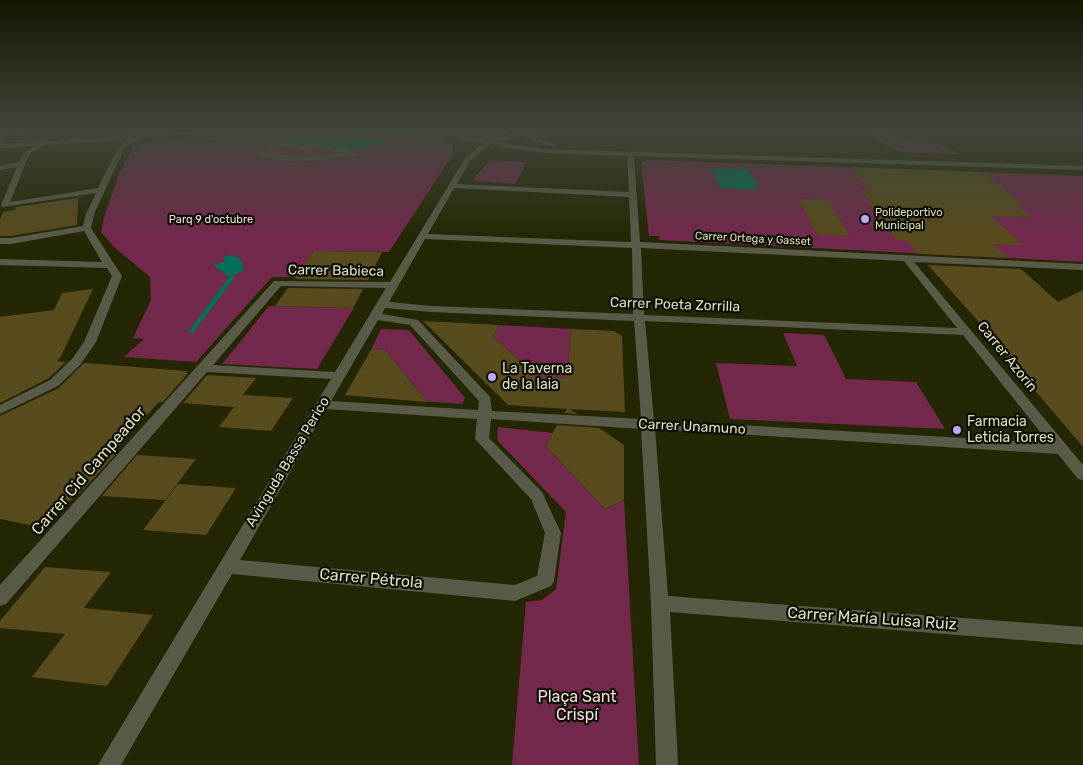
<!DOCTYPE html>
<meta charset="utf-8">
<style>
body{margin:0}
canvas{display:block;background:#252704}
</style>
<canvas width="1083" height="765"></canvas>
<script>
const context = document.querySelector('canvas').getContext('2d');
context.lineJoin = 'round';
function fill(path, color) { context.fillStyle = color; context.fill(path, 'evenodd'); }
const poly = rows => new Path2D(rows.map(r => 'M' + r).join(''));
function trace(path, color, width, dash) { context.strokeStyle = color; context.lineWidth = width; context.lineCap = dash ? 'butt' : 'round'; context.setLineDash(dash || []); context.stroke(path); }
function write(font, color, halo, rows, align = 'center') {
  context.font = font + ' Rubik,sans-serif'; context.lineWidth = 4.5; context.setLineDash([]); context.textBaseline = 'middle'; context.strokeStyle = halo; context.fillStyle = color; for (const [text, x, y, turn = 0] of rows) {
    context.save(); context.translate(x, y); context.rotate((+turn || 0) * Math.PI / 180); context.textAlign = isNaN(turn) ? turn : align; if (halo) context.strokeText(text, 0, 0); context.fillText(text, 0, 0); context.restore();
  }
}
fill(poly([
 [324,130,416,131,416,134,438,136,446,139,453,145,453,154,389,252,314,251,295,277,272,277,196,362,124,357,144,339,133,338,151,300,150,277,115,248,101,232,105,214,119,175,133,146,166,140],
 [466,130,511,130,511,131,502,136,485,138,469,135],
 [882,135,940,144,958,154,899,152,875,139,876,136],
 [649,160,1083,176,1083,262,659,240,659,236,649,236,641,162],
 [489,161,527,162,515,184,472,181],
 [269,306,354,308,317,369,222,364],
 [499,325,571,329,567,378,537,376,493,337],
 [381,329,409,330,465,398,462,404,408,400,420,393,385,350,371,350],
 [783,333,824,335,846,379,916,382,945,429,730,419,716,363,797,366],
 [498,427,553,433,546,446,605,509,624,500,639,765,512,765,526,602,542,600,556,589,566,512,497,440]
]), '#72294c');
fill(poly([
 [329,135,369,138,386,142,350,151,273,140],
 [712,168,749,169,759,190,720,188],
 [232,255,239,258,242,262,243,272,233,275,216,265,225,261,224,256]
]), '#006e59');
fill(poly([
 [216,263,235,277,193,333,189,333,188,332,189,331,229,277,214,266,214,264,216,263]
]), '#006e59');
fill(poly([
 [851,167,982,172,1024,205,1016,205,1031,217,991,216,1023,245,992,244,1009,258,919,254,906,240,896,240,868,202,872,202,861,191,869,190],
 [78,198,77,225,11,236,0,236,0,219,3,212,15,210,16,207],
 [799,199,828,200,850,236,817,234],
 [314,251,382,252,368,280,294,279],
 [928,265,1021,269,1058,302,1083,290,1083,447,999,348,1002,348],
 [288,288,363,289,353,308,275,306],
 [93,289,61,356,57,361,66,362,49,378,0,403,0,317,54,310,62,293],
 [423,321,499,325,493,337,537,376,567,378,571,329,614,331,622,336,625,412,570,409,577,414,564,413,567,409,508,405],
 [371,350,385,350,427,402,345,395],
 [84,363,187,371,185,373,188,373,163,402,159,402,111,454,116,454,79,494,76,494,44,528,0,519,0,416,59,388],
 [207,375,256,378,243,395,293,398,271,431,219,427,234,407,183,403],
 [557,425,599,428,624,445,624,500,605,509,546,446],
 [137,455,196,459,165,500,102,496],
 [178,484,236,488,206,535,143,530],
 [45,567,111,572,84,608,153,615,107,686,32,677,65,634,0,628,0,621]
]), '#584b1d');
fill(poly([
 [12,130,19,130,0,144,0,139,12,130],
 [195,130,235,130,232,132,153,136,132,142,123,151,94,214,91,228,122,276,96,342,80,365,58,386,0,414,0,405,50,380,72,359,84,342,112,276,107,268,0,265,0,259,102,262,84,231,11,244,0,244,0,238,11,238,83,226,86,214,96,193,2,207,1,205,17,167,0,170,0,166,19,162,24,153,34,146,0,148,0,144,136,136,134,134,137,132,195,130],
 [127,140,117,150,98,188,10,202,29,155,43,145,127,140],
 [429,130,442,130,466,137,490,139,508,136,518,130,524,130,523,132,558,146,553,147,520,135,512,139,500,141,506,144,545,149,1083,166,1083,170,634,156,640,242,1083,264,1083,270,914,262,1083,465,1083,480,1078,479,1058,454,655,429,668,596,1083,627,1083,645,670,612,678,765,656,765,651,603,641,429,491,419,489,438,542,492,561,533,554,581,551,586,515,601,232,574,121,765,98,765,331,379,207,372,6,604,0,606,0,585,274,281,390,282,464,160,484,142,465,141,429,130],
 [492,143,504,148,545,153,627,156,629,192,457,184,470,161,492,143],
 [454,188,629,197,631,242,428,234,454,188],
 [425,239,632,248,633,314,432,306,389,302,425,239],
 [641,248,904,261,957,328,644,315,641,248],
 [281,286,386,288,335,372,213,365,281,286],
 [385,308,432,312,634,321,641,419,492,411,490,397,418,320,382,314,385,308],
 [378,320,410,325,479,401,478,410,331,401,378,320],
 [645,321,963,335,1049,443,654,420,645,321],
 [326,409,477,419,475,439,531,499,545,533,537,576,515,585,240,560,326,409],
 [279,141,303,145,322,144,359,154,356,156,334,157,327,160,296,161,280,160,261,155,261,153,271,144,279,141],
 [279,145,303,149,322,148,341,153,332,153,326,156,296,157,268,153,279,145]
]), '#595b48');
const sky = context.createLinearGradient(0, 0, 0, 237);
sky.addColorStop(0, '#141502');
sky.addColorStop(0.55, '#40473a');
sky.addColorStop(1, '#40473a00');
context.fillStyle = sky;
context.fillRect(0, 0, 1083, 237);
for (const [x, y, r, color] of [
 [865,219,5,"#baaaf7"],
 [492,377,5,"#baaaf7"],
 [957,430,5,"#baaaf7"]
]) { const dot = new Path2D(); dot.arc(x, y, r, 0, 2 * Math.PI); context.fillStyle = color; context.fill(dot); trace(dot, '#0e0f01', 2); }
write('11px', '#dcdfc6', '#0e0f01', [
 ["Polideportivo",875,213],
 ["Municipal",875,226]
], 'left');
write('11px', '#f2dae3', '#0e0f01', [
 ["Parq 9 d'octubre",211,220]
]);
write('11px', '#dcdfc6', '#0e0f01', [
 ["Carrer Ortega y Gasset",753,239,3]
]);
write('14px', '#dcdfc6', '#0e0f01', [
 ["Carrer Babieca",336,271,1],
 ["Carrer Poeta Zorrilla",675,305,2],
 ["Carrer Azorín",1007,357,51],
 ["Carrer Unamuno",692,427,3],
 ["Avinguda Bassa Perico",288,462,-59]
]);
write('14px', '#dcdfc6', '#0e0f01', [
 ["La Taverna",502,369],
 ["de la Iaia",502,385],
 ["Farmacia",967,422],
 ["Leticia Torres",967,438]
], 'left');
write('16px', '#dcdfc6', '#0e0f01', [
 ["Carrer Cid Campeador",89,471,-49],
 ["Carrer Pétrola",371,579,5],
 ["Carrer María Luisa Ruiz",872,619,4]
]);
write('16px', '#f2dae3', '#0e0f01', [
 ["Plaça Sant",577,697],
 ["Crispí",577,715]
]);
</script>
